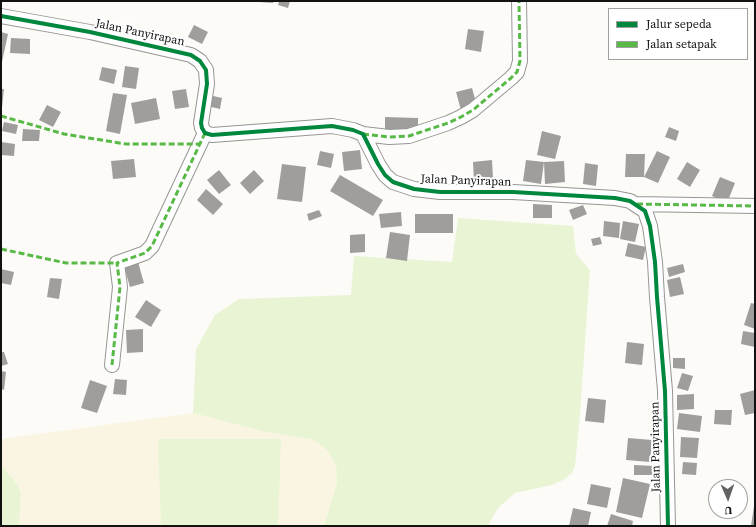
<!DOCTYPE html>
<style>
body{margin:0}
#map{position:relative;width:756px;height:527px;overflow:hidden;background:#fcfbf7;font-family:"Source Serif 4",serif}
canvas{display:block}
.frame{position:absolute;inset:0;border:2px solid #111;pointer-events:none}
.legend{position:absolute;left:608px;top:8px;width:140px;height:52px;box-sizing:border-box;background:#fff;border:1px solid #a0a0a0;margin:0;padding:5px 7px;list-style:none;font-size:12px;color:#111}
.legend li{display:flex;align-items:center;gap:8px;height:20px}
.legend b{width:20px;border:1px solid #a0a0a0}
.north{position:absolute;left:708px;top:479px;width:40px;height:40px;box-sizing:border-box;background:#fff;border:1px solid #a0a0a0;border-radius:50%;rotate:178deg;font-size:11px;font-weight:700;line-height:16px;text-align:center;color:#111}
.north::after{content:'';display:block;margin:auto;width:14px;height:18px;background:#636362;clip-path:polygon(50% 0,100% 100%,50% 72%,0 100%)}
</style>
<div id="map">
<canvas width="756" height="527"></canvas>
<div class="frame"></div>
<ul class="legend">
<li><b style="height:5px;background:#00873e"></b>Jalur sepeda</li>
<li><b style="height:5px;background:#58b947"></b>Jalan setapak</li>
</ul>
<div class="north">U</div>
</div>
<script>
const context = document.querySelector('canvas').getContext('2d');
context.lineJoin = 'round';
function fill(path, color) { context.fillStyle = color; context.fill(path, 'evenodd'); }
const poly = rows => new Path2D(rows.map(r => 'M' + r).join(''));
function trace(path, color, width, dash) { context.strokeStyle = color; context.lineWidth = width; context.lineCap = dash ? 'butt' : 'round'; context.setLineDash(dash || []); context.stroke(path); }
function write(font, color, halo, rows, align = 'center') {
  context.font = font + ' "Source Serif 4",serif'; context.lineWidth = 4; context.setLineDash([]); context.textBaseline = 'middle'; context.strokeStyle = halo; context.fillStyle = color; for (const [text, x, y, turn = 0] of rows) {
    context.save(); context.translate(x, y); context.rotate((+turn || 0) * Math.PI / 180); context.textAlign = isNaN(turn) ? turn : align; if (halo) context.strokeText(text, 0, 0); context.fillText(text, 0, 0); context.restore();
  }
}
fill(poly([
 [193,413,261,431,314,440,327,450,336,465,337,483,324,526,19,526,21,492,14,480,1,465,1,439]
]), '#faf5e2');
fill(poly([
 [458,218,573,226,576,254,590,270,580,415,575,466,572,473,563,480,552,485,515,493,499,507,491,520,488,526,324,526,337,483,336,465,327,450,314,440,261,431,193,413,196,349,215,315,239,299,351,295,354,256,452,262],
 [158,439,281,439,278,526,161,526],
 [1,465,14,480,21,492,19,526,1,526]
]), '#e9f4d5');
fill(poly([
 [259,1,274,1,273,3,259,2],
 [279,1,290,1,288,8,278,5],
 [194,25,208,32,202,44,188,37],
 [468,29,484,31,481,52,465,49],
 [1,32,8,34,2,62,1,62],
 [11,38,30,39,30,54,10,53],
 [125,66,139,68,136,89,122,87],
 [102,67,117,70,114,84,99,80],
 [472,88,477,106,461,110,456,92],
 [1,89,4,89,2,108,1,108],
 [186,89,189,107,175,109,172,91],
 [113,93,127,95,120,134,106,131],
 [209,95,222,98,220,109,207,106],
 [156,98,160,119,135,124,131,103],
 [47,105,61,112,53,127,39,120],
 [385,117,418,118,418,132,385,131],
 [4,122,18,125,16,134,2,131],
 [669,127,679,131,676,141,665,137],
 [23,129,40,130,39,141,22,141],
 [542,131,561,136,555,159,537,155],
 [1,142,15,144,14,156,1,155],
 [360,150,362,169,344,171,342,152],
 [320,151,334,154,331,168,317,165],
 [657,151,670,157,658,183,644,177,625,177,626,154,645,154,644,177],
 [134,159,136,177,113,179,111,161],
 [492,160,493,179,474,181,473,162],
 [526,160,544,162,541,184,523,181],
 [564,161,565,182,545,184,544,162],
 [687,162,700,170,690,187,677,179],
 [585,163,598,165,596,186,583,184],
 [282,164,306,167,302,202,277,199],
 [219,170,231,185,219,194,207,180],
 [254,170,264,181,250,194,240,183],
 [340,175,383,200,373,216,330,191],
 [720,177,735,183,727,203,712,196],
 [206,189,223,204,213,215,197,200],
 [533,204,552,205,552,218,533,218],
 [583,205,587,214,573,220,569,210],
 [319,210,322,216,309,221,307,214],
 [401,212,402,226,381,228,379,214],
 [415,214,453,214,453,233,415,233],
 [604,221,620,223,619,238,603,236],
 [623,221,639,224,635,242,620,239],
 [390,232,410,235,407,261,386,258],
 [365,234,365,252,350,253,350,235],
 [600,237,602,244,593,246,591,239],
 [628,243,646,247,643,260,625,256],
 [138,262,144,283,130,287,124,266],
 [683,264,685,272,669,277,667,268],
 [1,269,14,272,11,285,1,283],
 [680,277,684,294,670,297,667,280],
 [50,278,62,279,59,299,47,297],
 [146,300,161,310,151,327,135,317],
 [751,303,755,304,755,329,744,325],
 [143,329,143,352,127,353,126,330],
 [743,331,755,333,755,347,741,344],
 [627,342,644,344,642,365,625,363],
 [1,352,4,352,8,364,1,366],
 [673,358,685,358,685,369,673,368],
 [1,371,6,372,4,390,1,389],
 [682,373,693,376,688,391,677,388],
 [115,379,127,380,126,395,113,394],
 [90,380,107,386,97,413,81,408],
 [755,390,755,413,745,415,740,394],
 [694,394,694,409,677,410,677,395],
 [588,398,606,400,604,423,585,421],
 [715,410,732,410,731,425,714,424],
 [679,413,702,416,700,432,677,429],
 [681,437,699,438,697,458,680,457],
 [628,438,652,440,650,462,626,460],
 [683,462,697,463,696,475,682,474],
 [634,465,654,466,653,475,634,475],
 [623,478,650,484,642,518,616,512],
 [591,484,611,488,607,508,587,504],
 [754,506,755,526,751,526],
 [573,508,591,512,588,526,569,526],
 [611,514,633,521,632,526,607,526]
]), '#a09e9c');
const minor = poly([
 [1,16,90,32,191,55,200,61,206,70,207,84,201,123,202,128,205,133,212,135,332,126,353,130,363,134,378,164,385,175,393,182,414,189,440,192,513,192,615,198,630,201,645,211,650,226,655,262,657,297,665,391,668,526],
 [363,134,389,137,409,136,448,123,461,117,473,110,511,78,517,72,520,61,519,1],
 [635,204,755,206],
 [112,365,120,287,117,263,145,253,152,246,205,133]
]);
trace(minor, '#979695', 16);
trace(minor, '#fffefe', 14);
trace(poly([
 [1,116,64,134,126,144,200,144],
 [363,134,389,137,409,136,448,123,461,117,473,110,511,78,517,72,520,61,519,1],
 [637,204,755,206],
 [1,249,66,263,117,263],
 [112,365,120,287,117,263,145,253,152,246,205,133]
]), '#58b947', 3, [6, 3]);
trace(poly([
 [1,16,90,32,191,55,200,61,206,70,207,84,201,123,202,128,205,133,212,135,332,126,353,130,363,134,378,164,385,175,393,182,414,189,440,192,513,192,615,198,630,201,645,211,650,226,655,262,657,297,665,391,668,526]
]), '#00873e', 4);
write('12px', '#111', '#fff', [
 ["Jalan Panyirapan",140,33,12],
 ["Jalan Panyirapan",466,181,2],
 ["Jalan Panyirapan",656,447,-91]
]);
</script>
